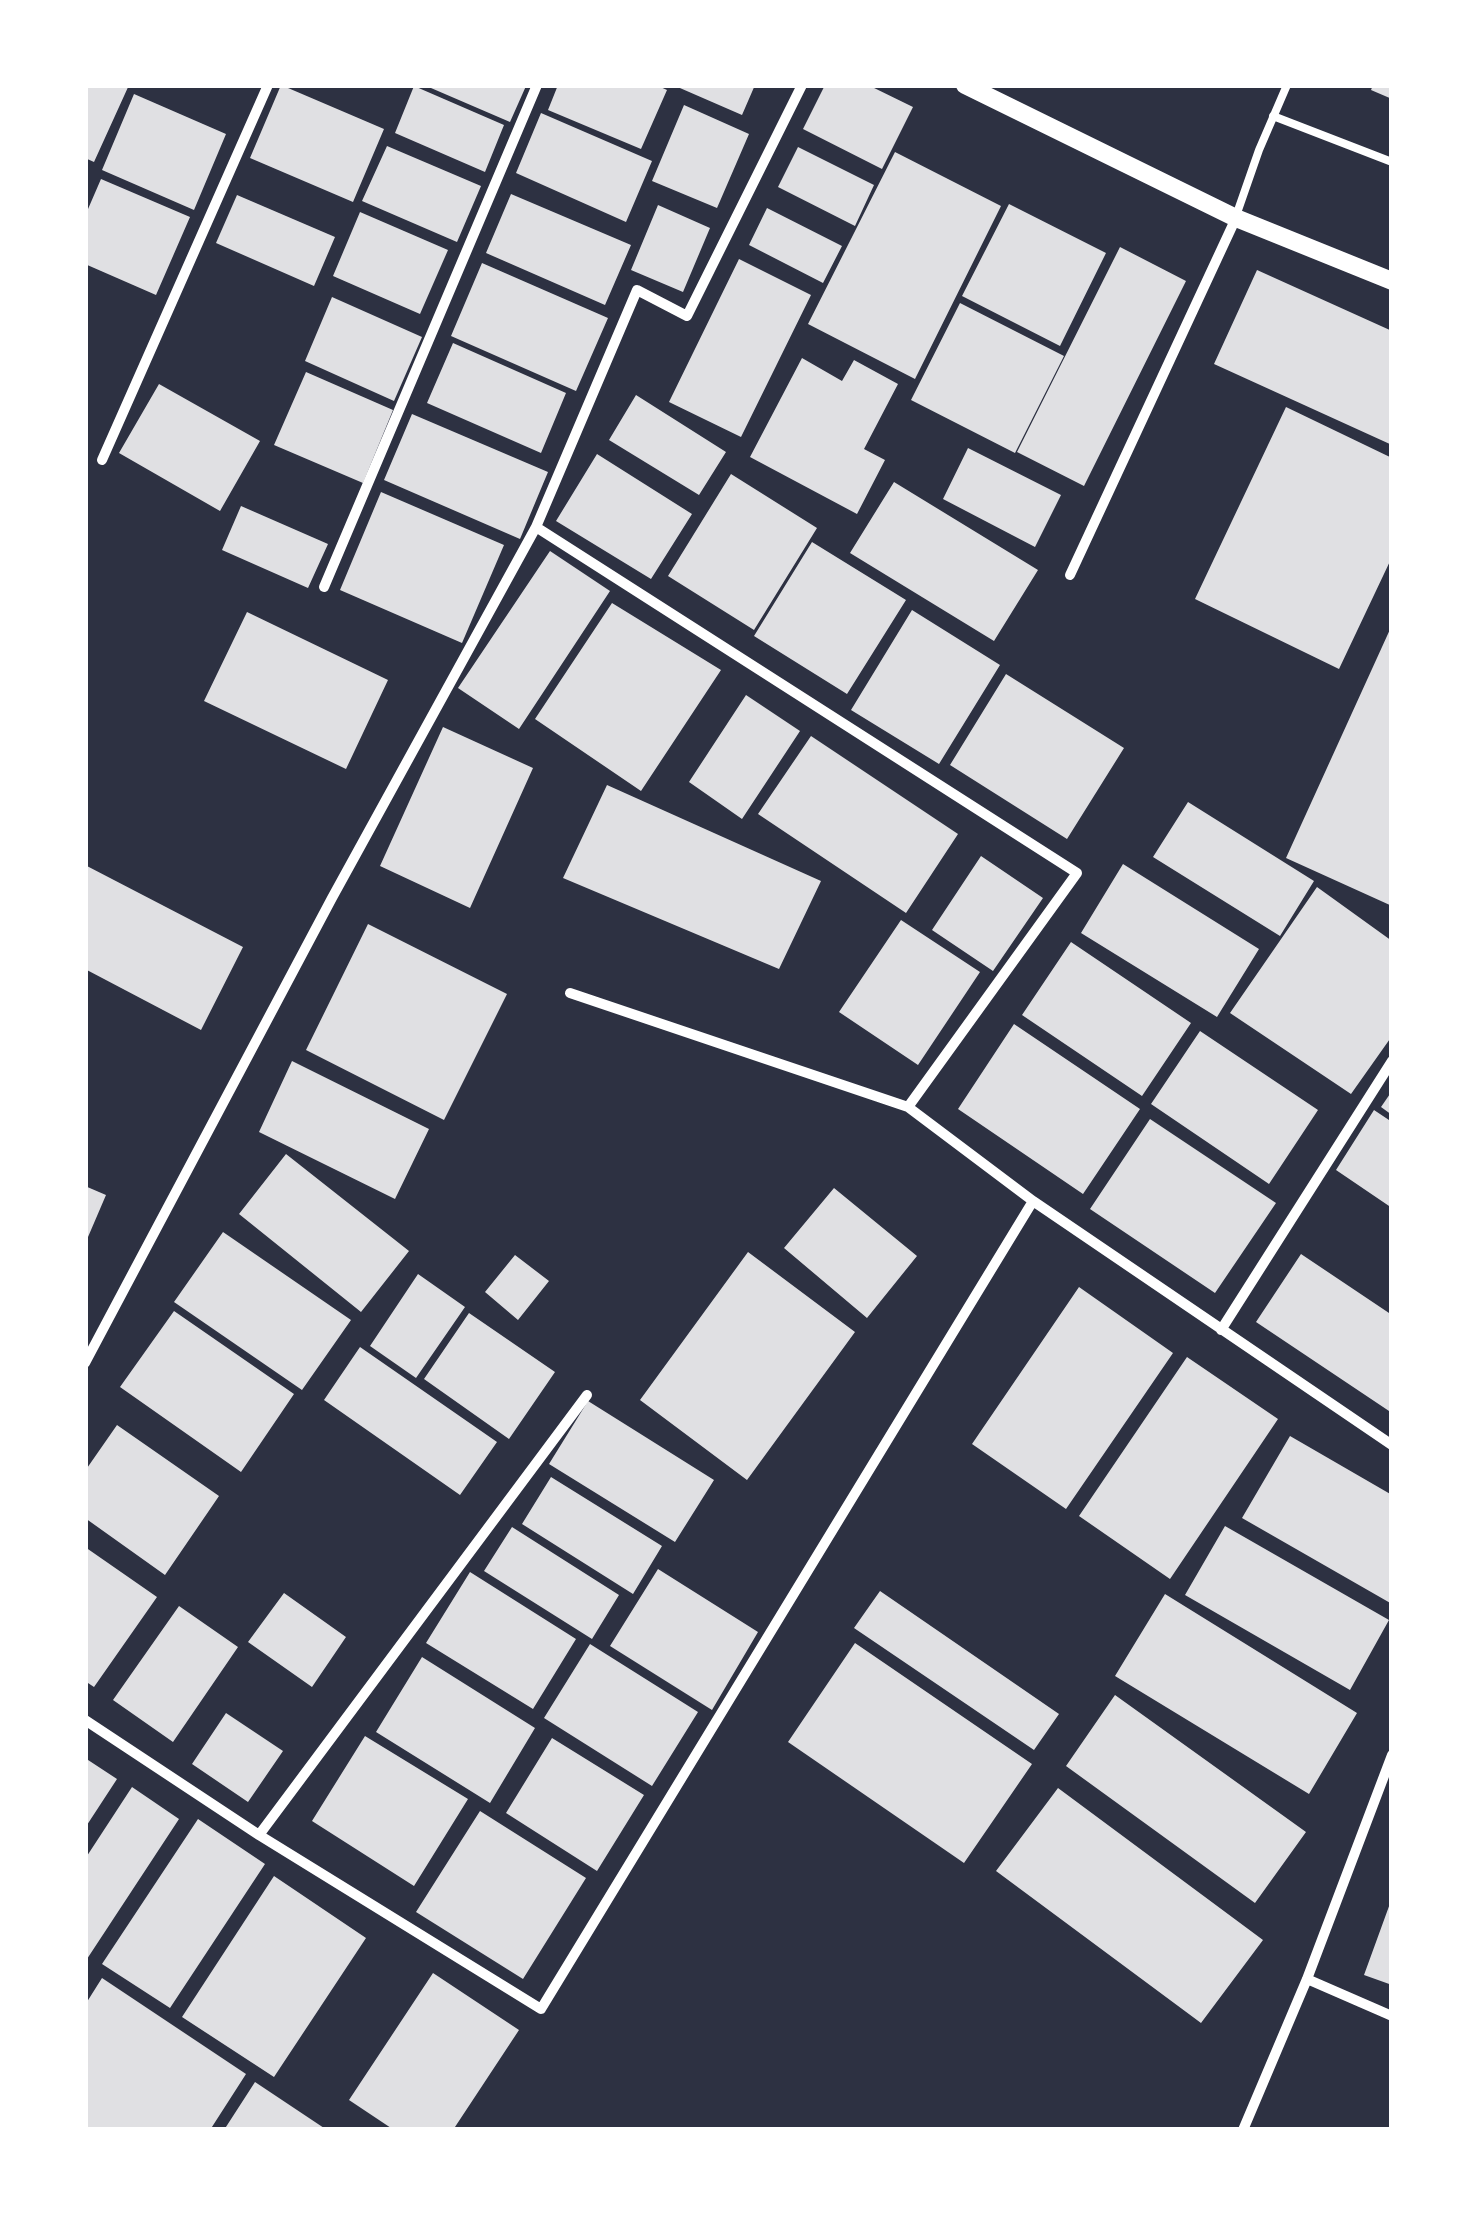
<!DOCTYPE html>
<style>
body{margin:0}
#map{position:relative;width:1477px;height:2215px;overflow:hidden;background:#2d3142;font-family:"Space Grotesk",sans-serif}
canvas{display:block}
.frame{position:absolute;inset:0;border:88px solid #fff;pointer-events:none}
</style>
<div id="map">
<canvas width="1477" height="2215"></canvas>
<div class="frame"></div>
</div>
<script>
const context = document.querySelector('canvas').getContext('2d');
context.lineJoin = 'round';
function fill(path, color) { context.fillStyle = color; context.fill(path, 'evenodd'); }
const poly = rows => new Path2D(rows.map(r => 'M' + r).join(''));
function trace(path, color, width, dash) { context.strokeStyle = color; context.lineWidth = width; context.lineCap = dash ? 'butt' : 'round'; context.setLineDash(dash || []); context.stroke(path); }
fill(poly([
 [85,85,129,85,94,162,85,158],
 [281,85,384,129,353,202,250,158],
 [424,85,523,85,526,86,510,122],
 [558,85,656,85,667,90,641,149,548,110],
 [673,85,755,85,742,115],
 [825,85,868,85,913,107,882,169,803,129],
 [1373,85,1392,85,1392,99,1371,90],
 [414,86,504,125,485,172,395,133],
 [134,94,226,134,194,210,102,170],
 [684,105,749,134,717,208,652,181],
 [541,113,652,161,626,222,516,173],
 [387,146,481,186,457,242,362,201],
 [798,147,874,185,855,226,778,187],
 [895,152,1001,206,915,379,808,324],
 [101,179,190,217,156,295,85,264,85,216],
 [511,194,631,245,605,305,486,253],
 [237,195,335,237,314,286,216,243],
 [1009,204,1106,253,1060,346,962,296],
 [658,205,710,228,683,292,631,270],
 [767,208,842,246,823,283,749,245],
 [360,212,448,250,420,314,333,276],
 [1120,247,1186,281,1084,486,1017,452],
 [739,259,811,295,741,437,669,402],
 [482,263,608,318,576,391,451,336],
 [1257,270,1392,331,1392,445,1214,364],
 [332,297,422,337,394,401,305,361],
 [960,303,1064,356,1015,453,911,400],
 [453,343,566,393,541,453,427,403],
 [802,358,842,381,854,360,898,384,864,449,885,460,857,514,750,457],
 [306,372,393,410,363,483,274,445],
 [159,384,260,441,220,511,119,453],
 [636,395,726,452,699,495,609,440],
 [1286,407,1392,458,1392,557,1339,669,1195,599],
 [412,414,548,472,520,539,384,480],
 [968,448,1061,495,1035,547,943,499],
 [597,454,692,514,651,579,556,521],
 [731,474,817,528,754,630,668,576],
 [894,482,1038,570,994,641,850,553],
 [381,492,504,545,462,643,340,590],
 [241,506,328,544,308,588,222,550],
 [812,542,906,600,847,694,754,636],
 [550,551,610,591,519,729,458,688],
 [612,603,721,670,641,791,535,719],
 [912,610,1000,665,939,764,851,710],
 [247,612,388,680,346,769,204,701],
 [1392,625,1392,906,1286,858],
 [1006,674,1124,748,1067,839,950,765],
 [746,695,800,731,742,819,689,782],
 [443,727,533,768,470,908,380,866],
 [811,736,958,834,906,913,758,814],
 [607,785,821,881,779,969,563,878],
 [1188,802,1314,881,1280,936,1153,857],
 [981,856,1043,898,993,971,932,930],
 [1123,864,1259,949,1217,1017,1081,933],
 [85,865,243,947,201,1030,85,969],
 [1317,887,1392,941,1392,1036,1351,1094,1230,1013],
 [901,920,980,972,918,1065,839,1012],
 [368,924,507,994,444,1120,306,1050],
 [1071,942,1191,1023,1142,1096,1022,1015],
 [1014,1024,1140,1109,1083,1194,958,1109],
 [1200,1031,1318,1110,1269,1184,1151,1104],
 [292,1061,429,1129,395,1199,259,1132],
 [1392,1091,1392,1115,1381,1107],
 [1374,1110,1392,1122,1392,1208,1336,1170],
 [1150,1119,1276,1203,1215,1293,1090,1209],
 [286,1154,409,1251,361,1312,239,1214],
 [85,1186,106,1195,85,1244],
 [834,1188,917,1256,867,1318,784,1248],
 [223,1232,351,1320,302,1390,174,1302],
 [748,1252,855,1332,747,1480,640,1400],
 [1301,1254,1392,1315,1392,1413,1256,1322],
 [515,1255,549,1281,518,1320,485,1292],
 [418,1274,465,1307,416,1378,370,1346],
 [1079,1287,1173,1353,1066,1509,972,1444],
 [174,1311,294,1394,241,1472,120,1387],
 [469,1313,555,1372,509,1439,424,1379],
 [360,1347,497,1442,460,1495,324,1400],
 [1187,1357,1278,1419,1170,1579,1079,1516],
 [588,1401,714,1480,675,1542,549,1464],
 [117,1425,219,1496,165,1575,85,1518,85,1471],
 [1290,1436,1392,1495,1392,1604,1242,1518],
 [551,1477,662,1546,633,1594,522,1524],
 [1225,1526,1389,1620,1350,1690,1185,1595],
 [512,1527,619,1595,592,1639,484,1571],
 [85,1547,157,1597,94,1687,85,1681],
 [658,1569,758,1632,712,1710,610,1646],
 [470,1572,576,1639,533,1709,426,1643],
 [880,1591,1059,1714,1034,1750,854,1628],
 [284,1593,346,1637,312,1687,248,1642],
 [1165,1594,1357,1713,1309,1794,1115,1676],
 [179,1606,238,1647,173,1742,113,1700],
 [855,1643,1032,1764,964,1863,788,1742],
 [590,1644,698,1712,652,1786,544,1718],
 [422,1657,535,1728,490,1803,376,1732],
 [1115,1695,1306,1832,1255,1903,1066,1766],
 [226,1713,283,1751,248,1802,192,1764],
 [365,1736,468,1799,414,1886,312,1821],
 [552,1738,644,1795,597,1871,506,1813],
 [85,1758,117,1779,85,1828],
 [132,1787,179,1819,85,1962,85,1859],
 [1058,1788,1263,1940,1201,2023,996,1871],
 [480,1811,586,1878,523,1979,416,1912],
 [198,1819,265,1864,170,2008,102,1964],
 [274,1876,366,1938,274,2077,182,2017],
 [1392,1898,1392,1985,1364,1975],
 [433,1973,519,2030,453,2130,394,2130,349,2100],
 [102,1978,246,2074,210,2130,85,2130,85,2005],
 [255,2082,327,2130,224,2130]
]), '#e0e0e3');
trace(poly([
 [1273,116,1392,162],
 [1236,216,1259,150,1287,85]
]), '#fff', 8);
trace(poly([
 [102,460,268,85],
 [536,527,1077,873,908,1107,1033,1201],
 [1070,575,1236,218],
 [324,587,537,85],
 [570,993,908,1107],
 [1221,1330,1392,1061],
 [85,1363,332,898,536,527,637,290,687,316,802,85],
 [85,1720,259,1835,587,1395],
 [259,1835,541,2009,1033,1201,1392,1445],
 [1307,1979,1392,2016],
 [1243,2130,1307,1979,1392,1755]
]), '#fff', 10);
trace(poly([
 [965,85,1236,218,1392,281]
]), '#fff', 18);
</script>
